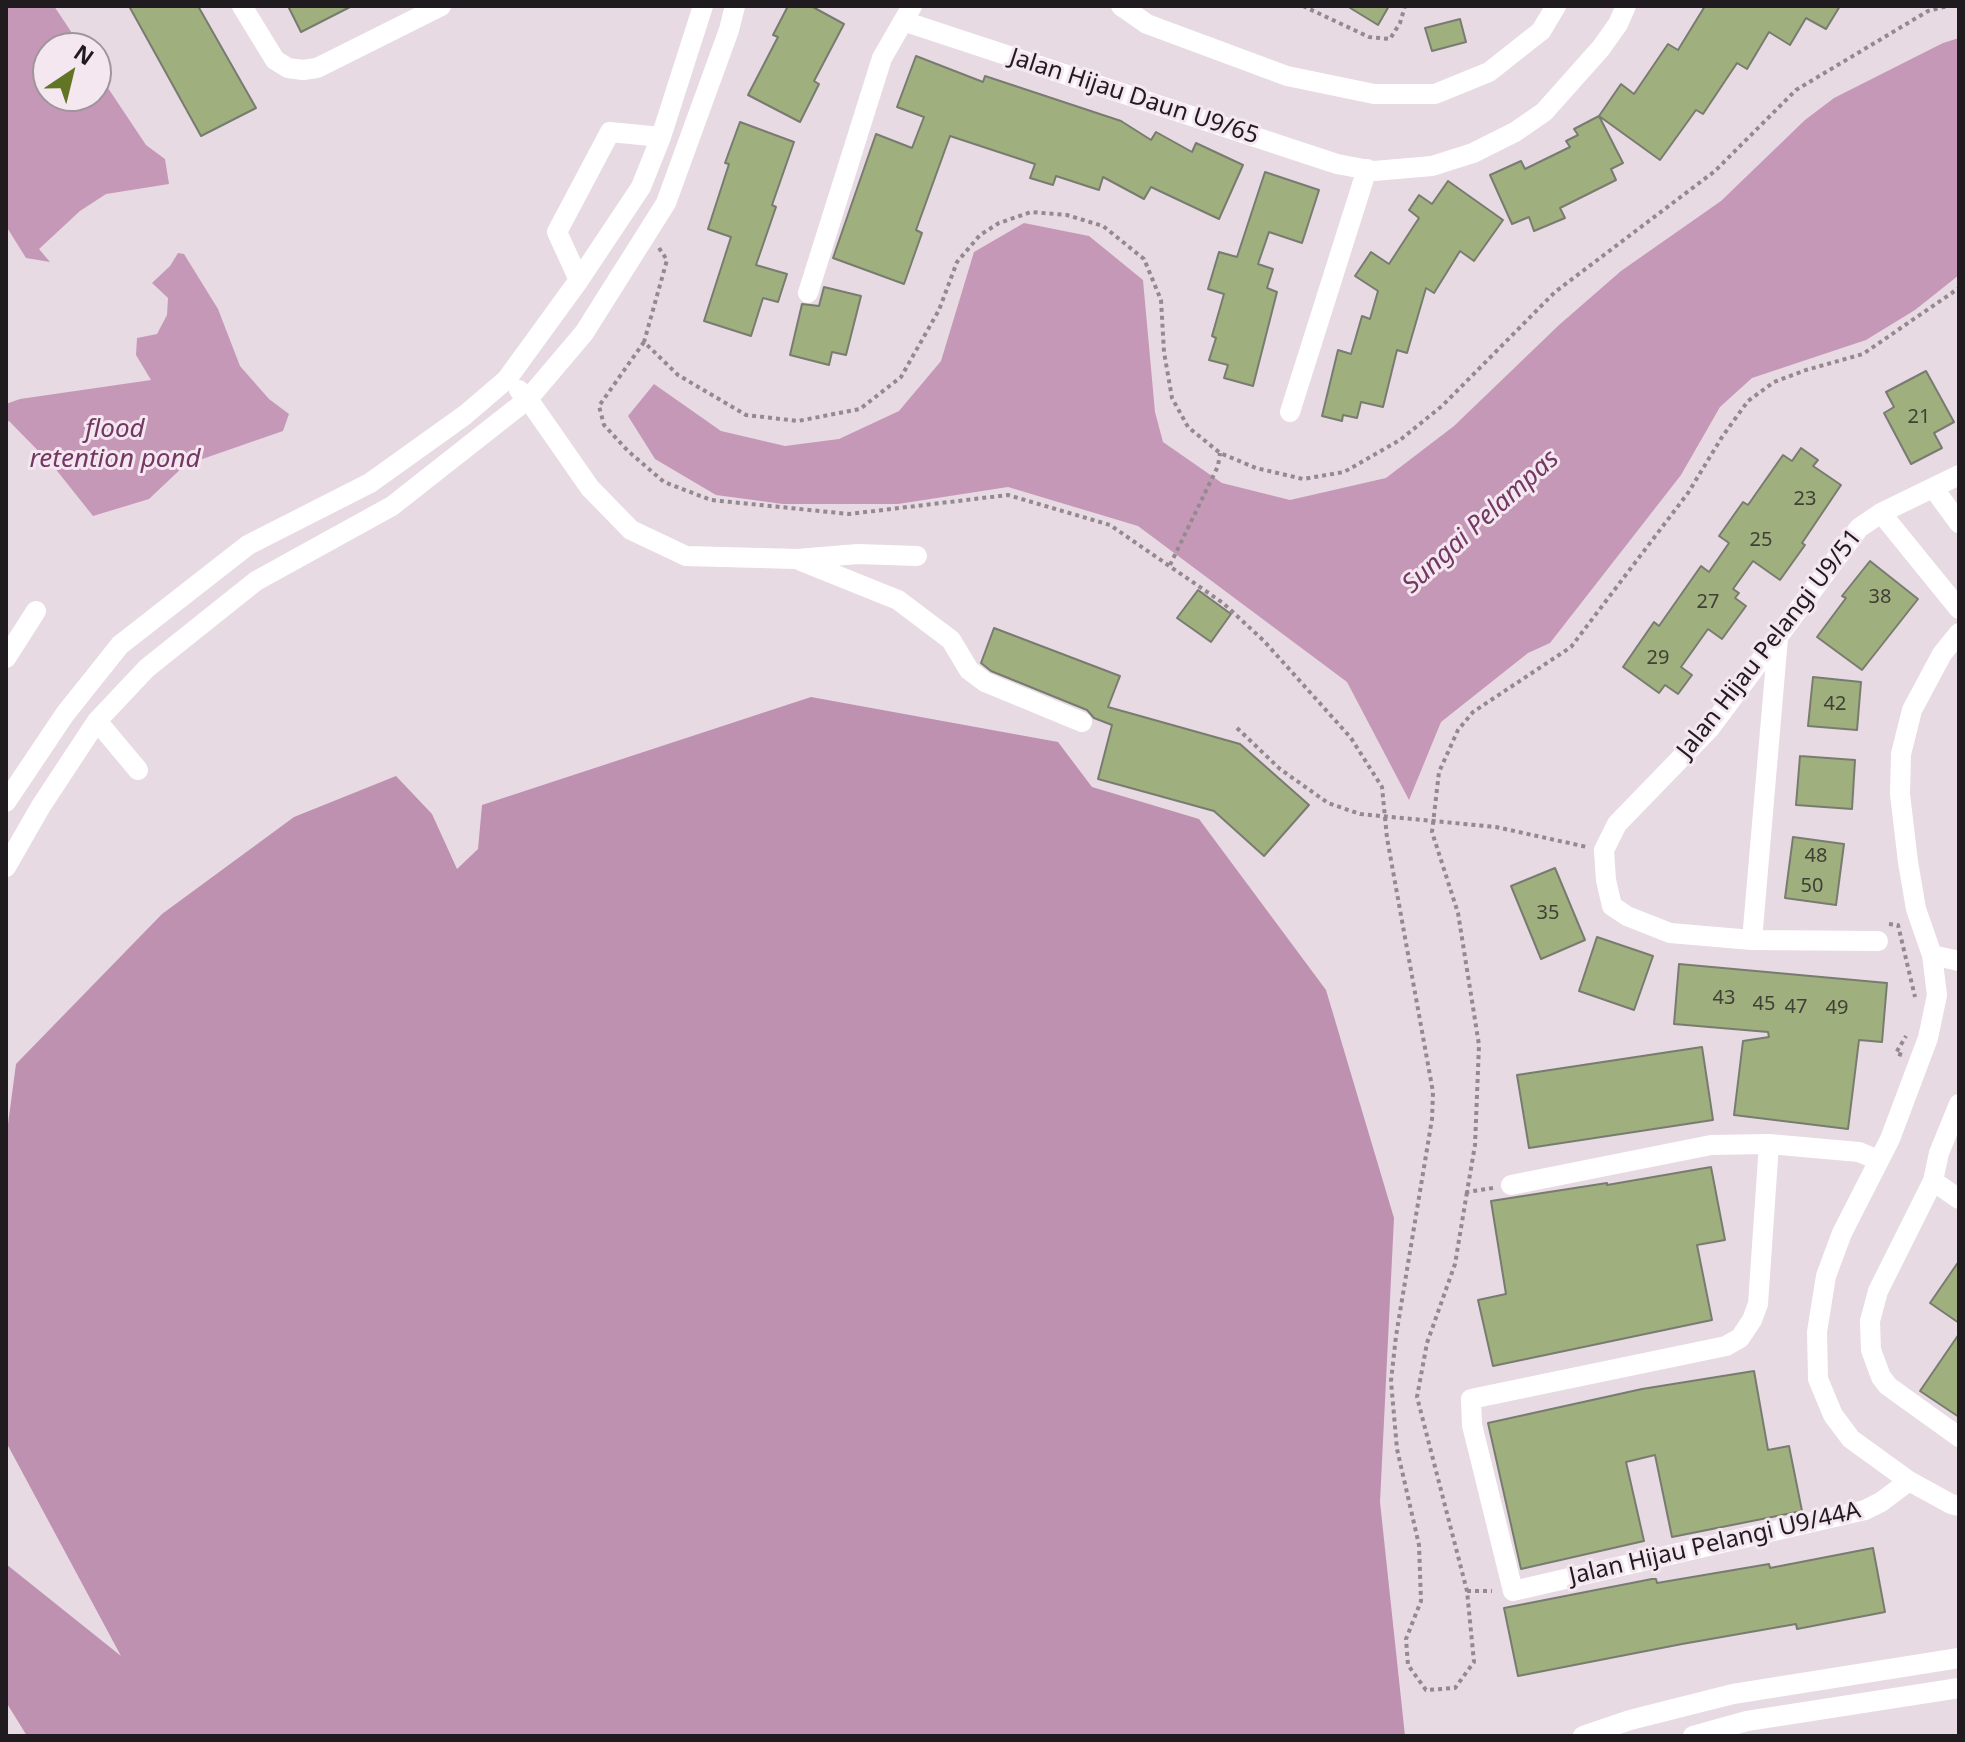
<!DOCTYPE html>
<style>
body{margin:0}
#map{position:relative;width:1965px;height:1742px;overflow:hidden;background:#e7dae3;font-family:"Noto Sans",sans-serif}
canvas{display:block}
.frame{position:absolute;inset:0;border:8px solid #201b1e;pointer-events:none}
.north{position:absolute;left:32px;top:32px;width:80px;height:80px;box-sizing:border-box;background:#f5e7f0;border:2px solid #a0959c;border-radius:50%;rotate:35deg;font-size:22px;font-weight:700;line-height:32px;text-align:center;color:#201b1e}
.north::after{content:'';display:block;margin:auto;width:28px;height:36px;background:#627525;clip-path:polygon(50% 0,100% 100%,50% 72%,0 100%)}
</style>
<div id="map">
<canvas width="1965" height="1742"></canvas>
<div class="frame"></div>
<div class="north">N</div>
</div>
<script>
const context = document.querySelector('canvas').getContext('2d');
context.lineJoin = 'round';
function fill(path, color) { context.fillStyle = color; context.fill(path, 'evenodd'); }
const poly = rows => new Path2D(rows.map(r => 'M' + r).join(''));
function trace(path, color, width, dash) { context.strokeStyle = color; context.lineWidth = width; context.lineCap = dash ? 'butt' : 'round'; context.setLineDash(dash || []); context.stroke(path); }
function write(font, color, halo, rows, align = 'center') {
  context.font = font + ' "Noto Sans",sans-serif'; context.lineWidth = 6; context.setLineDash([]); context.textBaseline = 'middle'; context.strokeStyle = halo; context.fillStyle = color; for (const [text, x, y, turn = 0] of rows) {
    context.save(); context.translate(x, y); context.rotate((+turn || 0) * Math.PI / 180); context.textAlign = isNaN(turn) ? turn : align; if (halo) context.strokeText(text, 0, 0); context.fillText(text, 0, 0); context.restore();
  }
}
fill(poly([
 [811,697,1058,742,1092,787,1199,819,1326,990,1394,1218,1380,1502,1405,1736,27,1736,6,1702,6,1564,121,1656,6,1442,6,1139,16,1064,162,914,294,817,396,776,432,814,457,869,478,849,482,805]
]), '#bf91b1');
fill(poly([
 [6,6,54,6,82,48,48,48,48,96,96,96,96,70,146,145,165,159,169,184,106,194,80,211,39,249,50,262,26,258,6,226],
 [1959,38,1959,275,1915,310,1866,340,1752,378,1720,407,1681,475,1550,643,1528,653,1441,722,1409,800,1347,682,1138,526,1008,487,898,504,783,504,716,495,655,459,628,416,654,384,721,431,785,446,839,439,899,411,941,361,974,252,1024,223,1089,236,1143,280,1155,412,1163,442,1222,483,1290,500,1386,478,1454,426,1559,325,1621,271,1721,201,1805,120,1834,98,1943,43],
 [178,253,184,254,218,309,240,366,269,399,289,414,283,431,185,465,149,499,93,516,54,467,9,421,6,422,6,404,20,399,151,380,136,355,137,338,157,334,167,315,168,298,152,283,170,266]
]), '#c698b8');
const building = poly([
 [129,6,198,6,256,108,201,136,129,6],
 [288,6,352,6,301,32,288,6],
 [788,6,811,6,844,24,814,81,819,84,800,122,748,95,778,37,773,35,788,6],
 [1347,6,1389,6,1378,25,1347,6],
 [1705,6,1840,6,1826,29,1806,18,1790,45,1769,32,1747,69,1737,63,1703,114,1696,110,1660,160,1599,116,1621,84,1634,94,1668,44,1678,50,1705,6],
 [1460,19,1466,42,1432,51,1425,28,1460,19],
 [916,56,983,82,985,76,1121,121,1151,140,1156,132,1192,152,1196,143,1243,165,1219,219,1151,187,1144,199,1103,177,1099,190,1056,176,1053,185,1030,178,1035,164,950,136,916,230,922,233,904,284,833,258,876,134,912,148,924,117,897,107,916,56],
 [1599,116,1623,163,1611,169,1616,180,1560,208,1565,218,1534,231,1529,217,1512,224,1490,175,1521,161,1525,169,1570,147,1566,141,1578,135,1574,129,1599,116],
 [740,122,794,142,772,205,776,207,756,265,787,274,778,302,763,298,751,336,704,321,731,237,708,229,729,164,725,163,740,122],
 [1265,172,1319,190,1302,243,1269,232,1258,264,1273,269,1267,288,1277,292,1253,386,1224,378,1228,365,1209,360,1216,338,1212,336,1224,294,1208,289,1219,252,1237,257,1265,172],
 [1448,181,1503,220,1474,261,1460,251,1434,293,1426,288,1407,353,1397,350,1383,407,1361,402,1357,418,1343,415,1342,421,1322,416,1338,350,1351,354,1362,316,1370,319,1378,291,1355,276,1371,252,1389,264,1419,218,1409,210,1419,195,1432,204,1448,181],
 [824,287,861,296,846,355,832,352,829,365,790,355,802,304,819,306,824,287],
 [1926,371,1954,422,1934,433,1942,448,1911,464,1884,413,1894,407,1886,392,1926,371],
 [1801,448,1818,460,1813,466,1841,485,1802,543,1805,545,1780,580,1753,561,1733,589,1739,593,1735,598,1746,606,1722,639,1708,629,1681,667,1692,675,1678,694,1665,685,1659,693,1623,667,1654,622,1659,626,1701,566,1709,572,1729,543,1719,536,1743,502,1748,505,1783,455,1792,461,1801,448],
 [1870,561,1918,599,1862,670,1817,637,1846,598,1842,596,1870,561],
 [1198,590,1231,614,1211,642,1177,618,1198,590],
 [994,628,1120,676,1108,707,1240,744,1309,805,1264,856,1214,811,1098,779,1112,725,1094,718,1087,710,991,671,981,663,994,628],
 [1813,677,1861,682,1857,730,1808,726,1813,677],
 [1800,756,1855,760,1852,809,1796,805,1800,756],
 [1793,837,1844,844,1836,905,1785,898,1793,837],
 [1555,868,1585,940,1541,959,1511,886,1555,868],
 [1597,937,1653,956,1634,1010,1579,991,1597,937],
 [1679,964,1887,983,1882,1042,1859,1040,1848,1129,1734,1115,1743,1041,1769,1037,1768,1032,1674,1024,1679,964],
 [1702,1047,1713,1120,1529,1148,1517,1075,1702,1047],
 [1711,1167,1725,1240,1697,1245,1712,1320,1493,1366,1478,1300,1506,1294,1491,1201,1607,1183,1607,1185,1711,1167],
 [1959,1261,1959,1323,1930,1303,1959,1261],
 [1959,1334,1959,1417,1920,1391,1959,1334],
 [1754,1371,1768,1450,1789,1446,1802,1511,1672,1537,1655,1455,1626,1462,1644,1541,1521,1569,1488,1423,1642,1389,1754,1371],
 [1873,1548,1885,1612,1797,1629,1796,1624,1682,1644,1518,1676,1504,1608,1652,1579,1656,1579,1657,1583,1769,1564,1770,1568,1873,1548]
]);
fill(building, '#a0af7e');
trace(building, '#787c70', 2);
trace(poly([
 [1303,6,1369,37,1390,39,1400,23,1405,6],
 [659,248,667,260,644,342,678,375,746,415,798,421,860,409,901,377,939,310,957,262,980,235,999,223,1031,212,1067,215,1103,226,1144,259,1161,300,1164,352,1172,398,1188,427,1220,453,1256,468,1303,479,1344,472,1400,440,1442,406,1555,292,1715,171,1796,90,1928,11,1948,6],
 [644,342,599,406,604,425,628,451,664,482,711,500,849,514,1008,495,1110,525,1223,603,1264,641,1351,738,1382,787,1387,838,1433,1092,1432,1119,1396,1336,1391,1381,1397,1449,1419,1545,1421,1601,1406,1639,1408,1665,1426,1690,1455,1688,1474,1662,1467,1591,1417,1397,1427,1343,1455,1264,1467,1192],
 [1170,565,1218,466,1220,453],
 [1237,728,1280,769,1328,803,1360,814,1496,827,1587,847],
 [1889,924,1898,925,1915,997],
 [1902,1055,1896,1053,1906,1036],
 [1493,1188,1467,1192,1475,1145,1479,1045,1458,913,1432,832,1439,772,1458,730,1473,712,1571,647,1688,493,1722,437,1748,401,1774,382,1806,370,1863,354,1959,288],
 [1467,1591,1492,1591]
]), '#93898f', 4, [4, 4]);
trace(poly([
 [242,6,275,60,288,68,303,70,317,68,441,6],
 [1121,6,1147,24,1287,76,1374,94,1435,94,1489,72,1541,31,1556,6],
 [903,21,1337,164,1374,171,1432,166,1473,153,1515,132,1544,112,1601,48,1618,24,1626,6],
 [579,280,557,232,610,132,661,137],
 [808,293,882,58,912,6],
 [519,390,528,399,590,488,631,530,686,556,797,559,858,554,917,556],
 [1290,412,1367,169],
 [1934,489,1959,523],
 [1881,513,1959,609],
 [801,561,898,600,951,640,969,670,985,682,1082,722],
 [1959,633,1942,654,1912,710,1901,754,1900,794,1908,862,1916,909,1932,955,1937,995,1928,1038,1890,1139,1842,1233,1826,1276,1817,1332,1818,1379,1833,1415,1851,1439,1909,1481,1951,1504,1959,1506],
 [6,658,36,611],
 [97,721,138,770],
 [6,802,65,714,120,645,248,545,370,483,465,415,507,379,579,280,641,187,661,137,703,6],
 [6,867,41,806,97,721,147,668,256,581,392,506,528,399,584,333,666,203,729,30,735,6],
 [1752,940,1778,638],
 [1878,941,1752,940,1670,933,1627,916,1612,906,1606,880,1604,850,1617,824,1710,728,1859,528,1881,513,1959,475],
 [1932,955,1959,961],
 [1959,1104,1939,1153,1933,1181,1878,1291,1870,1321,1871,1350,1881,1377,1888,1386,1959,1437],
 [1769,1144,1758,1304,1752,1320,1740,1338,1726,1346,1471,1399,1472,1425,1513,1591,1865,1510,1881,1502,1909,1481],
 [1933,1181,1959,1199],
 [1511,1185,1711,1145,1769,1144,1859,1152,1878,1160],
 [1583,1736,1630,1720,1733,1694,1959,1658],
 [1693,1736,1747,1721,1959,1688]
]), '#fff', 20);
write('20px', '#404036', null, [
 ["21",1919,417],
 ["23",1805,499],
 ["25",1761,540],
 ["38",1880,597],
 ["27",1708,602],
 ["29",1658,658],
 ["42",1835,704],
 ["48",1816,856],
 ["50",1812,886],
 ["35",1548,913],
 ["43",1724,998],
 ["45",1764,1004],
 ["47",1796,1007],
 ["49",1837,1008]
]);
write('24px', '#201b1e', '#f5e7f0', [
 ["Jalan Hijau Daun U9/65",1134,97,18],
 ["Jalan Hijau Pelangi U9/51",1770,644,-52],
 ["Jalan Hijau Pelangi U9/44A",1715,1544,-13]
]);
write('italic 26px', '#723863', '#f5e7f0', [
 ["flood",115,430],
 ["retention pond",115,460],
 ["Sungai Pelampas",1481,522,-42]
]);
</script>
